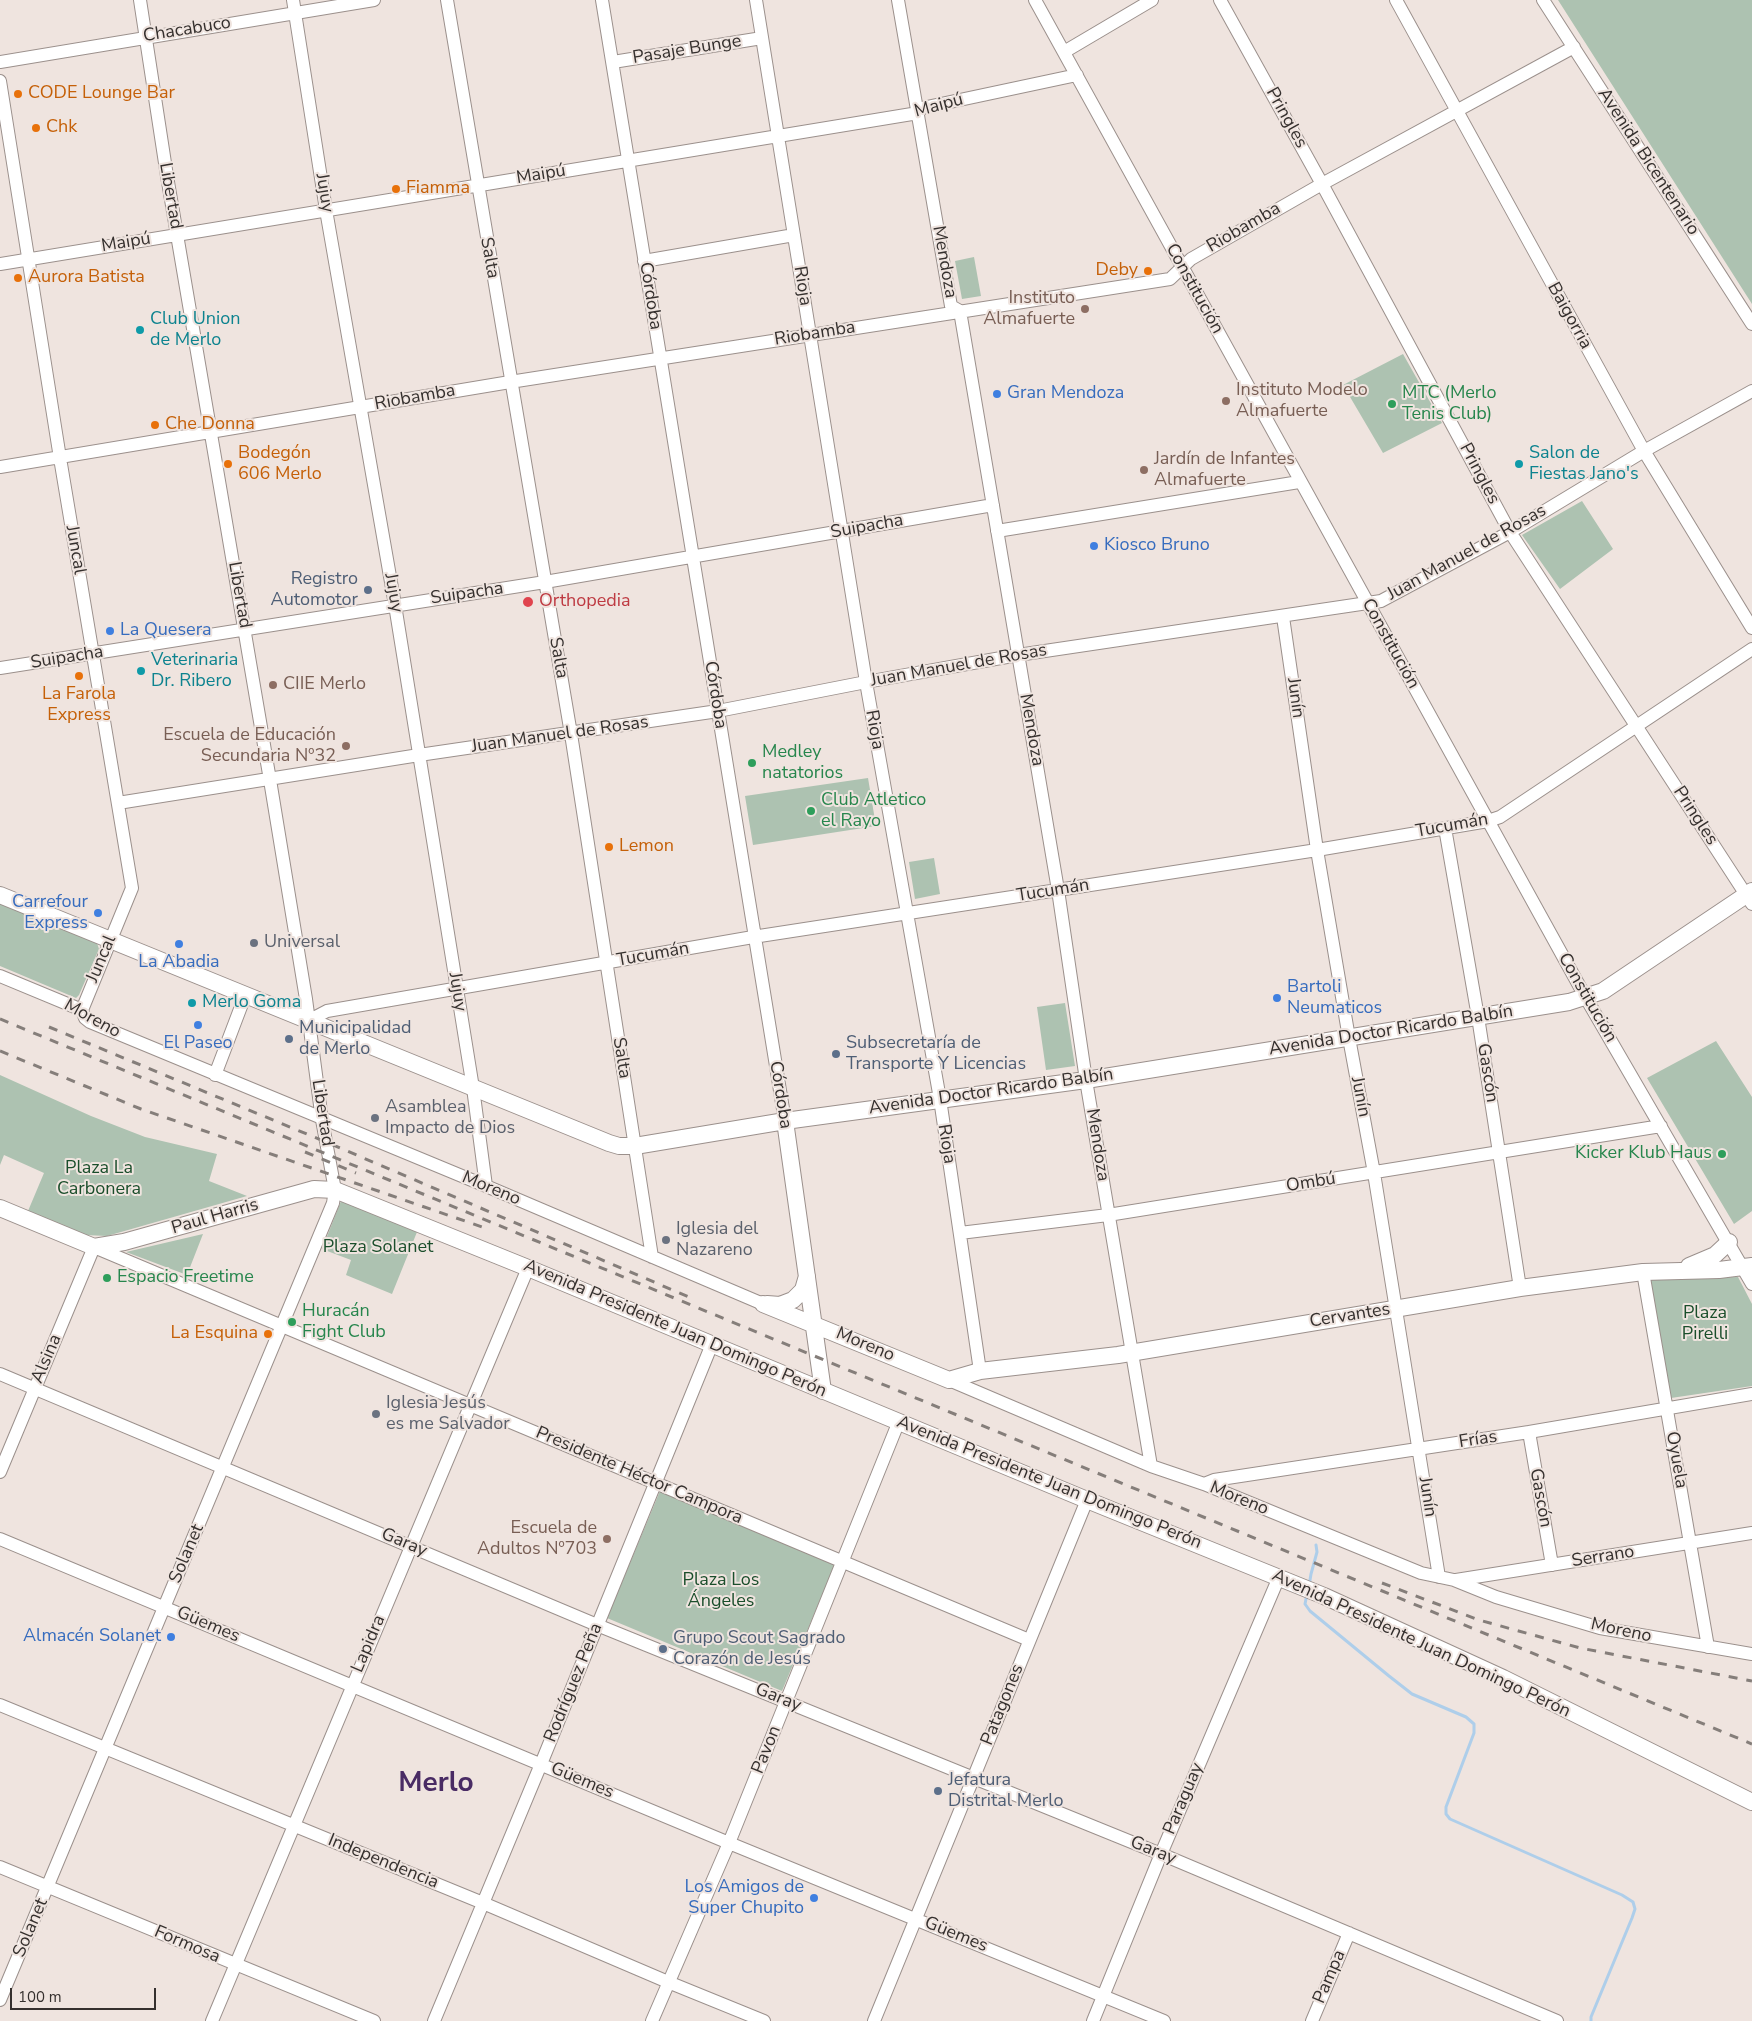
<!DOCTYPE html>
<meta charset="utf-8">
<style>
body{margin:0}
#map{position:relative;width:1752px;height:2021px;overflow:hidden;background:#efe4df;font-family:"Nunito Sans",sans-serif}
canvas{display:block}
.scale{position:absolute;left:10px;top:1988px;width:146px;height:22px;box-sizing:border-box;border:2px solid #35302e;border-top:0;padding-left:6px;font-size:15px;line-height:18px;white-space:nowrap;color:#35302e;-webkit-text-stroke:4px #efe4df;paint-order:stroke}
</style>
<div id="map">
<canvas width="1752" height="2021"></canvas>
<div class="scale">100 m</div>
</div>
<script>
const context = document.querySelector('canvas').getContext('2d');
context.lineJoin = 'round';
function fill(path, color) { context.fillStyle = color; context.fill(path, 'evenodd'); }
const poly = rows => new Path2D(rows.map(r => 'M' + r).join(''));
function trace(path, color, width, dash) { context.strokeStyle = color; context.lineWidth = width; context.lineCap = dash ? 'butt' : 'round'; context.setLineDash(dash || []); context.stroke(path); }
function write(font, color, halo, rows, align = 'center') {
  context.font = font + ' "Nunito Sans",sans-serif'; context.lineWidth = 4; context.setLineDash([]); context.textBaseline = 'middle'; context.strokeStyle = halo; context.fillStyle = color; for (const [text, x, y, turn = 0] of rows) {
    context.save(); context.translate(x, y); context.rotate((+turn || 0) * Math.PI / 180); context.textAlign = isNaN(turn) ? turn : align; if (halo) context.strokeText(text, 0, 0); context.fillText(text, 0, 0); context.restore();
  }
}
fill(poly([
 [1558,0,1752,0,1752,304],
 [974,257,981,296,962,299,955,261],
 [1403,354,1442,423,1383,453,1343,385],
 [1582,501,1613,549,1560,589,1522,535],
 [868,778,876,826,753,845,745,796],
 [934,858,940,894,915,899,909,862],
 [0,902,97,943,99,949,79,995,76,998,0,966],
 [1065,1003,1075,1066,1046,1070,1037,1007],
 [1716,1041,1752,1097,1752,1211,1734,1224,1647,1078],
 [0,1075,91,1116,145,1137,217,1154,209,1181,247,1196,107,1236,85,1235,28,1211,44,1173,4,1155,0,1165],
 [341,1201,417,1232,392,1294,346,1275,351,1260,322,1249],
 [203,1234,187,1275,126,1252],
 [1738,1277,1752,1304,1752,1386,1671,1398,1650,1279],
 [660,1491,835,1564,782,1691,607,1618]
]), '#adc2b1');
trace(poly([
 [1309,1586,1311,1574,1317,1552,1316,1545],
 [1307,1594,1305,1604,1310,1611,1389,1676,1412,1694,1466,1717,1474,1724,1474,1733,1446,1807,1446,1814,1450,1819,1622,1895,1633,1902,1635,1909,1632,1918,1591,2017,1591,2021]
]), '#aeceea', 3);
const minor = poly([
 [293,0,326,210,395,605,473,1088,486,1186],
 [447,0,571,734,652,1257],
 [602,0,785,1121],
 [756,0,866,682,940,1099,980,1371],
 [898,0,951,306,960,311,1058,890,1086,1080,1151,1466],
 [1035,0,1586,998,1752,1284],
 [1220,0,1322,184,1510,532,1752,904],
 [1396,0,1644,451,1752,628],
 [1543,0,1752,324],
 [1064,52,1152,0],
 [0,62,374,0],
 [613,62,762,38],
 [0,81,60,458,132,888,82,1010],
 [644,261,794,235],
 [0,264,918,113,922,108,1077,75],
 [0,467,510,382,1170,279,1191,259,1322,184,1574,47],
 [997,531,1299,482],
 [1283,617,1317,850,1349,1038,1374,1173,1439,1577],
 [0,668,545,582,993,505],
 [118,803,419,755,718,711,866,682,1018,655,1381,601,1510,532,1644,451,1752,391],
 [1445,828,1478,1017,1520,1288],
 [0,976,82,1010,85,1018,90,1022,486,1186,763,1304],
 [308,1021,327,1011,753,937,1317,850,1488,821,1500,817,1752,649],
 [215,1075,245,996],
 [960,1233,1108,1215,1661,1126],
 [1643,1272,1708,1647],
 [0,1374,597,1625,1161,1854,1557,2021],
 [949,1380,1151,1466,1204,1484,1421,1573,1454,1580,1496,1597,1600,1628,1752,1654],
 [1529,1432,1552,1565],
 [0,1472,94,1247,1029,1640],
 [1204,1484,1214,1480,1529,1432,1752,1394],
 [0,1539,729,1843,1164,2021],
 [1456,1580,1752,1533],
 [0,1705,483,1903,668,1982,764,2021],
 [0,1867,374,2021],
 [0,2000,333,1203,335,1190,322,1120,306,999,270,780,167,176,140,0],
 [212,2021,528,1268],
 [434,2021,541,1764,712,1344],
 [652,2021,729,1843,899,1421],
 [874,2021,1087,1500],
 [1093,2021,1161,1854,1279,1577],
 [1312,2021,1349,1933]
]);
const major = poly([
 [0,895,609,1143,619,1146,635,1146,785,1121,1086,1080,1569,1002,1603,991,1752,891],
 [785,1121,823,1391],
 [0,1208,94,1247,124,1242,314,1189,335,1190,528,1268,1087,1500,1324,1596,1503,1678,1752,1802],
 [1689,1266,1715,1255,1729,1242],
 [763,1304,949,1380,980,1371,1118,1355,1520,1288,1643,1272,1719,1270,1752,1266],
 [767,1304,780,1305,793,1300,803,1290,807,1276]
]);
trace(minor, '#9b908c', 14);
trace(major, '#9b908c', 18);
trace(minor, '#fff', 12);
trace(major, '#fff', 16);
trace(poly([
 [0,1019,1752,1744],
 [49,1027,326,1142,689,1297],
 [0,1051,141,1109,488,1229],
 [305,1152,356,1173],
 [1382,1583,1479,1620,1580,1648,1752,1681]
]), '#857e7a', 3, [9, 9]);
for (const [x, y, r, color] of [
 [18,94,5,"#e8710a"],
 [36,128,5,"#e8710a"],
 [396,189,5,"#e8710a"],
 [1148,271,5,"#e8710a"],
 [18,278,5,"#e8710a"],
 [1085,309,5,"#8d6e63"],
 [140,330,5,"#0f9aa8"],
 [997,394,5,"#3f7fe0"],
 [1226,401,5,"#8d6e63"],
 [1392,404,5,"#2e9e5b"],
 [155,425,5,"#e8710a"],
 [228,464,5,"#e8710a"],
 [1519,464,5,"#0f9aa8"],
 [1144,470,5,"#8d6e63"],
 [1094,546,5,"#3f7fe0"],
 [368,590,5,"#5c6f8a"],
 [528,602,6,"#e0444e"],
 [110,631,5,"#3f7fe0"],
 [141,671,5,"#0f9aa8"],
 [79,676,5,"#e8710a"],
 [273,685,5,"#8d6e63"],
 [346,746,5,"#8d6e63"],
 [752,763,5,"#2e9e5b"],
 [811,811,5,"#2e9e5b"],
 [609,847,5,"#e8710a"],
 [98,913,5,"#3f7fe0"],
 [254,943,5,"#6b7280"],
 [179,944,5,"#3f7fe0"],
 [1277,998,5,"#3f7fe0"],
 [192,1003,5,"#0f9aa8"],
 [198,1025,5,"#3f7fe0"],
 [289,1039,5,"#5c6f8a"],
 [836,1054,5,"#5c6f8a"],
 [375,1118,5,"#6b7280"],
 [1722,1154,5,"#2e9e5b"],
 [666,1240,5,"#6b7280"],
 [107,1278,5,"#2e9e5b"],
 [292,1322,5,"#2e9e5b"],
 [268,1334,5,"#e8710a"],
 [376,1414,5,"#6b7280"],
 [607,1539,5,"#8d6e63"],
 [171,1637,5,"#3f7fe0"],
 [663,1649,5,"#5c6f8a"],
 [938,1791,5,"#5c6f8a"],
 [814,1898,5,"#3f7fe0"]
]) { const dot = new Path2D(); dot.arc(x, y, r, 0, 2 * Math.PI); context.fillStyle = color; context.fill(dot); trace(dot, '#efe4df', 2); }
write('18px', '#35302e', '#efe4df', [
 ["Chacabuco",187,30,-9],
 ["Pasaje Bunge",687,50,-9],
 ["Maipú",939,106,-15],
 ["Pringles",1286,118,61],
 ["Avenida Bicentenario",1648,162,57],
 ["Maipú",541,175,-9],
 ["Jujuy",324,193,81],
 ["Libertad",170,196,80],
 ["Riobamba",1244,228,-30],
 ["Maipú",126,243,-9],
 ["Salta",489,258,80],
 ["Mendoza",944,262,80],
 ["Rioja",802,286,81],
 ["Constitución",1194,289,61],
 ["Córdoba",650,296,81],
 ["Baigorria",1569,316,61],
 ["Riobamba",815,334,-9],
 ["Riobamba",415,398,-10],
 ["Pringles",1479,474,62],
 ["Suipacha",867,527,-10],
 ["Juncal",75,550,80],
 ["Juan Manuel de Rosas",1467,553,-29],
 ["Jujuy",393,593,80],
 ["Suipacha",467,594,-8],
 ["Libertad",239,595,80],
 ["Constitución",1390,644,61],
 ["Suipacha",67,658,-9],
 ["Salta",558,658,80],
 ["Juan Manuel de Rosas",959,666,-10],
 ["Córdoba",715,695,81],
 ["Junín",1295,698,82],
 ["Rioja",874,730,80],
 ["Mendoza",1031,730,80],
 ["Juan Manuel de Rosas",560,735,-8],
 ["Pringles",1695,816,57],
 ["Tucumán",1452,826,-10],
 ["Tucumán",1053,891,-9],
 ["Tucumán",653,955,-10],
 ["Juncal",102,959,-67],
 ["Jujuy",457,992,81],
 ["Constitución",1587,998,60],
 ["Moreno",92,1019,29],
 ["Avenida Doctor Ricardo Balbín",1391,1031,-9],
 ["Salta",621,1058,81],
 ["Gascón",1487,1073,81],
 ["Avenida Doctor Ricardo Balbín",991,1092,-8],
 ["Córdoba",780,1095,81],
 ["Junín",1360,1097,79],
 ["Libertad",322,1113,81],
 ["Rioja",946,1144,81],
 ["Mendoza",1097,1145,81],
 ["Ombú",1311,1183,-9],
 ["Moreno",491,1189,23],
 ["Paul Harris",215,1217,-16],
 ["Cervantes",1350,1316,-9],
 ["Avenida Presidente Juan Domingo Perón",675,1329,23],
 ["Moreno",865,1345,23],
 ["Alsina",47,1359,-67],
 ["Frías",1478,1440,-9],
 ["Oyuela",1676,1460,80],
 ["Presidente Héctor Campora",639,1476,23],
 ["Avenida Presidente Juan Domingo Perón",1049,1483,22],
 ["Junín",1427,1497,81],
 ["Gascón",1540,1498,80],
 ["Moreno",1239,1499,22],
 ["Garay",404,1543,23],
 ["Solanet",187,1554,-67],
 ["Serrano",1603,1557,-9],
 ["Güemes",208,1625,23],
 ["Moreno",1621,1631,12],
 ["Lapidra",369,1644,-67],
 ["Avenida Presidente Juan Domingo Perón",1421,1644,25],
 ["Rodríguez Peña",574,1683,-68],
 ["Garay",778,1698,22],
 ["Patagones",1003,1705,-68],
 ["Pavon",767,1750,-68],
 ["Güemes",582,1781,23],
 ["Paraguay",1184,1799,-67],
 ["Garay",1153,1851,22],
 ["Independencia",383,1862,22],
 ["Solanet",31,1928,-67],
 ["Güemes",956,1935,22],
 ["Formosa",187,1945,23],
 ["Pampa",1330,1977,-67]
]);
write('18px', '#c56008', '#efe4df', [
 ["CODE Lounge Bar",28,94],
 ["Chk",46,128],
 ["Fiamma",406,189],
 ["Deby",1138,271,"right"],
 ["Aurora Batista",28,278],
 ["Che Donna",165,425],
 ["Bodegón",238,454],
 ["606 Merlo",238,475],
 ["La Farola",79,695,"center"],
 ["Express",79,716,"center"],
 ["Lemon",619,847],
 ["La Esquina",258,1334,"right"]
], 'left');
write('18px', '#785e54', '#efe4df', [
 ["Instituto",1075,299],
 ["Almafuerte",1075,320],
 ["Instituto Modelo",1236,391,"left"],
 ["Almafuerte",1236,412,"left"],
 ["Jardín de Infantes",1154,460,"left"],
 ["Almafuerte",1154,481,"left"],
 ["CIIE Merlo",283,685,"left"],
 ["Escuela de Educación",336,736],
 ["Secundaria Nº32",336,757],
 ["Escuela de",597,1529],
 ["Adultos Nº703",597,1550]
], 'right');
write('18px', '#0d838f', '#efe4df', [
 ["Club Union",150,320],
 ["de Merlo",150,341],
 ["Salon de",1529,454],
 ["Fiestas Jano's",1529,475],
 ["Veterinaria",151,661],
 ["Dr. Ribero",151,682],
 ["Merlo Goma",202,1003]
], 'left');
write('18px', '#366cbe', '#efe4df', [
 ["Gran Mendoza",1007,394],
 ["Kiosco Bruno",1104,546],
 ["La Quesera",120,631],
 ["Carrefour",88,903,"right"],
 ["Express",88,924,"right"],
 ["La Abadia",179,963,"center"],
 ["Bartoli",1287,988],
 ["Neumaticos",1287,1009],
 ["El Paseo",198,1044,"center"],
 ["Almacén Solanet",161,1637,"right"],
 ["Los Amigos de",804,1888,"right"],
 ["Super Chupito",804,1909,"right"]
], 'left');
write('18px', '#27864d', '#efe4df', [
 ["MTC (Merlo",1402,394],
 ["Tenis Club)",1402,415],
 ["Medley",762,753],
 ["natatorios",762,774],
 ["Club Atletico",821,801],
 ["el Rayo",821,822],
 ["Kicker Klub Haus",1712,1154,"right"],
 ["Espacio Freetime",117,1278],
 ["Huracán",302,1312],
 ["Fight Club",302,1333]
], 'left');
write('18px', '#4e5e75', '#efe4df', [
 ["Registro",358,580,"right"],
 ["Automotor",358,601,"right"],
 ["Municipalidad",299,1029],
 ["de Merlo",299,1050],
 ["Subsecretaría de",846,1044],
 ["Transporte Y Licencias",846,1065],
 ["Grupo Scout Sagrado",673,1639],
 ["Corazón de Jesús",673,1660],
 ["Jefatura",948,1781],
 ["Distrital Merlo",948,1802]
], 'left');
write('18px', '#be3a42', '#efe4df', [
 ["Orthopedia",539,602]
], 'left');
write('18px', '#5b616d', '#efe4df', [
 ["Universal",264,943],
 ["Asamblea",385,1108],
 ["Impacto de Dios",385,1129],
 ["Iglesia del",676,1230],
 ["Nazareno",676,1251],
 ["Iglesia Jesús",386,1404],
 ["es me Salvador",386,1425]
], 'left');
write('18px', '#1a4e2b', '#efe4df', [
 ["Plaza La",99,1169],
 ["Carbonera",99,1190],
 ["Plaza Solanet",378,1248],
 ["Plaza",1705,1314],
 ["Pirelli",1705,1335],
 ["Plaza Los",721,1581],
 ["Ángeles",721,1602]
]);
write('bold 28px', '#492b64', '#efe4df', [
 ["Merlo",436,1784]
]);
</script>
